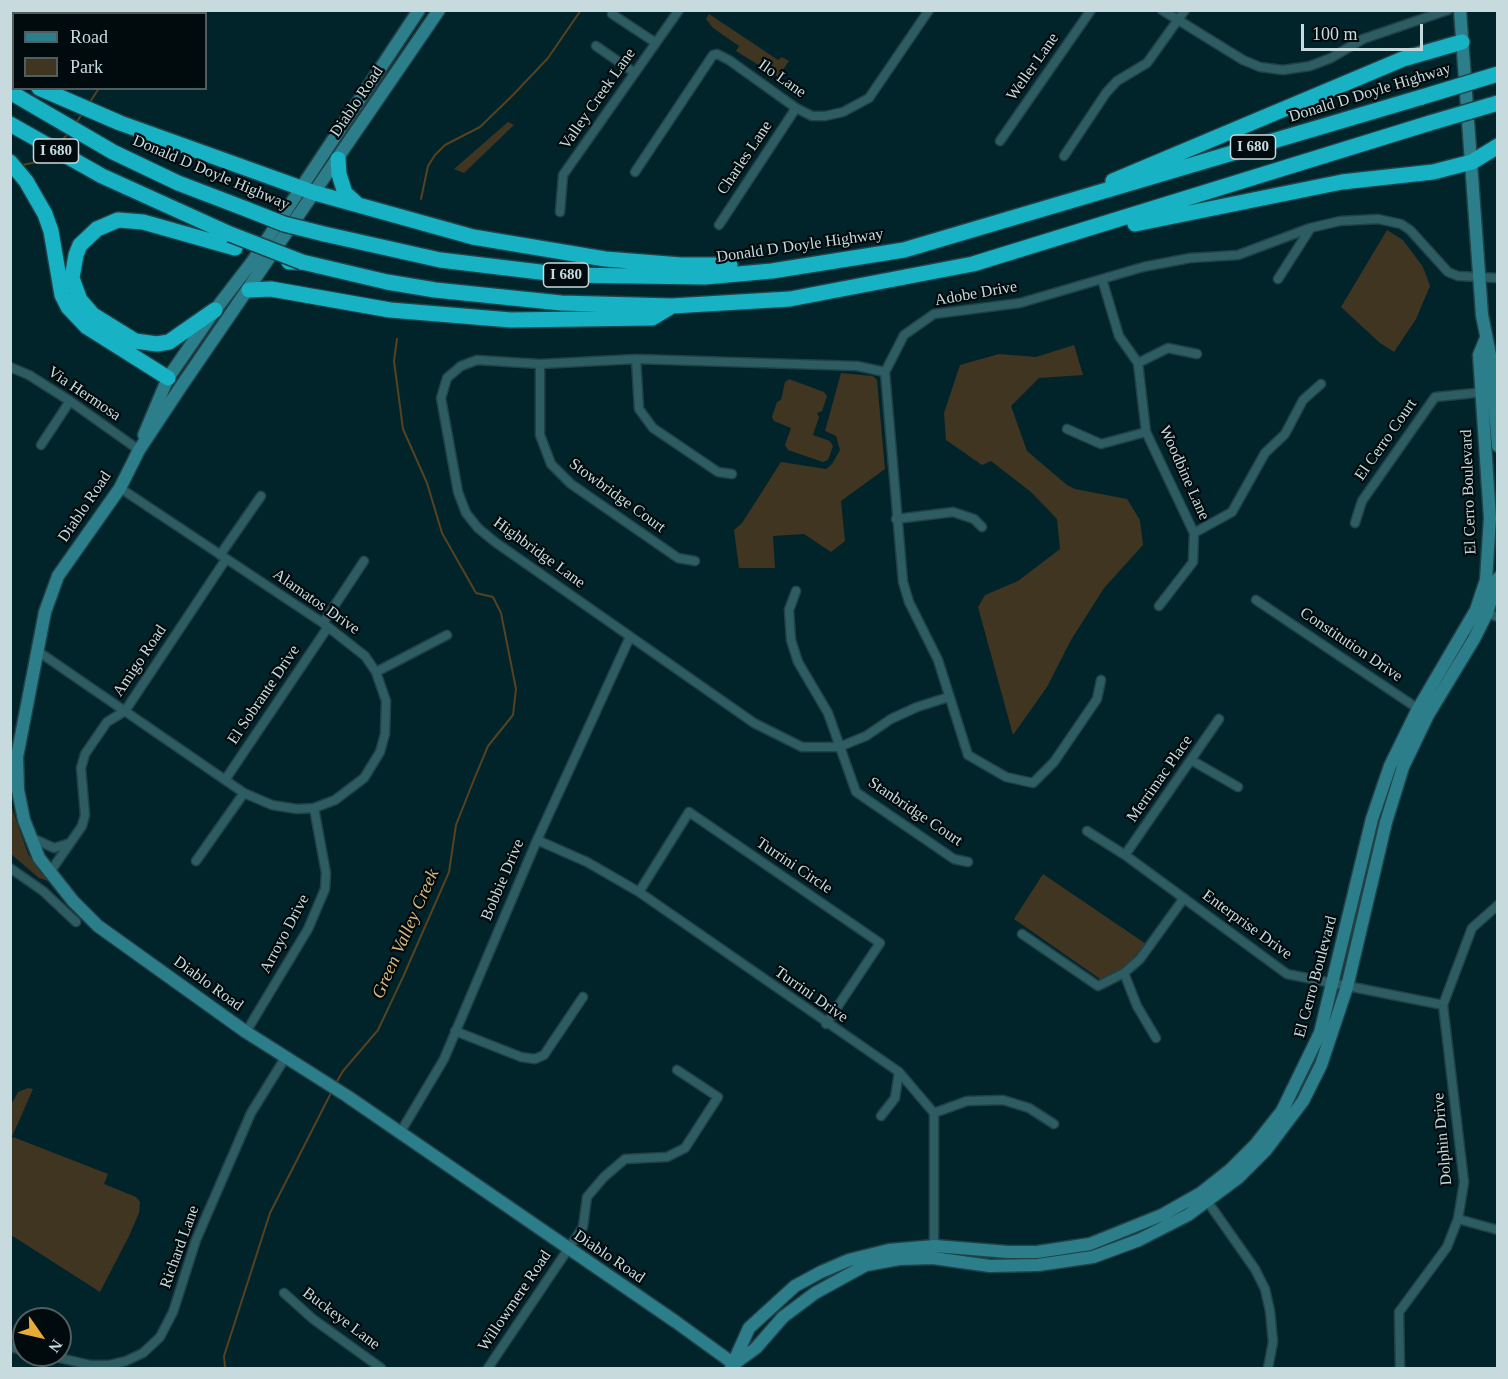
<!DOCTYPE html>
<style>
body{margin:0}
#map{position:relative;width:1508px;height:1379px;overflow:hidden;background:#00242a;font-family:Georgia,serif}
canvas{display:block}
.frame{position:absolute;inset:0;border:12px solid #c7dbde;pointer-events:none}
.legend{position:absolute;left:12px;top:12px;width:195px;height:78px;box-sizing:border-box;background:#010b0d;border:2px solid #505e61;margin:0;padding:8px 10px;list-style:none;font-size:18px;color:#c7dbde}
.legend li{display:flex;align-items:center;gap:12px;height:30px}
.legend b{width:30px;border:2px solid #505e61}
.north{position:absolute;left:12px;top:1307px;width:60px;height:60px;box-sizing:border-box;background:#010b0d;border:2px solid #505e61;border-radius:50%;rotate:124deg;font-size:16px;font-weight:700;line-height:24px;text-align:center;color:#c7dbde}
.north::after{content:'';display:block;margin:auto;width:21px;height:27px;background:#e7ac37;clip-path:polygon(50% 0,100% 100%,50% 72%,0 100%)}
.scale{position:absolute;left:1301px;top:24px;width:122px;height:27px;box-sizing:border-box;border:3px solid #c7dbde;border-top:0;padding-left:8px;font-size:18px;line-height:21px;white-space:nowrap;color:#c7dbde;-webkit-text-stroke:4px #010b0d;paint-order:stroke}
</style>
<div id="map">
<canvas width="1508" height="1379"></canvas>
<div class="frame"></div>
<ul class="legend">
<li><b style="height:8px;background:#2c7f8a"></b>Road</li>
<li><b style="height:16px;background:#403521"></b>Park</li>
</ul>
<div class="north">N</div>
<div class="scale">100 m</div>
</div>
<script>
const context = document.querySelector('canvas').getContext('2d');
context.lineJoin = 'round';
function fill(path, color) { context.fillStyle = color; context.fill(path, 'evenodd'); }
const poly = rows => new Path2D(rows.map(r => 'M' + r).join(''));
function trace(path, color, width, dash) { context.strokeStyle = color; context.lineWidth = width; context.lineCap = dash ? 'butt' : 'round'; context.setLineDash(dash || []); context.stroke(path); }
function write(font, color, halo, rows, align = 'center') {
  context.font = font + ' Georgia,serif'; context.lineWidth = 4.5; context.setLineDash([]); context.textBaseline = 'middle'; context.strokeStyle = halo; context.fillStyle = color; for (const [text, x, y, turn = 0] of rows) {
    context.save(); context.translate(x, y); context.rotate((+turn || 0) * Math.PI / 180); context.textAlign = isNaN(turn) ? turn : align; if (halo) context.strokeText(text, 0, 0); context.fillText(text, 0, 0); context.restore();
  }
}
fill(poly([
 [709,14,778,60,782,57,789,61,778,77,736,51,739,46,713,28,706,19],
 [508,122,514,125,464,173,454,169],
 [1387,230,1403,240,1423,267,1430,286,1416,319,1394,352,1380,343,1341,307],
 [1074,345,1083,375,1039,378,1011,406,1027,451,1067,485,1075,489,1127,499,1140,520,1143,545,1104,588,1071,640,1047,687,1013,735,978,607,985,595,1018,581,1060,549,1057,519,1031,492,991,461,982,465,946,440,944,413,960,365,999,354,1036,357],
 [841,373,873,376,877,380,885,469,841,501,845,541,831,552,804,534,773,536,775,568,739,568,734,530,742,523,781,462,826,469,832,464,840,450,836,436,825,431],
 [789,379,824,392,827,396,822,411,817,413,819,417,813,435,830,441,833,446,828,460,823,462,788,450,785,445,791,428,774,421,772,417,777,402,781,400,785,382],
 [10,793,12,808,28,854,48,881,39,878,11,854],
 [1043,874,1146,944,1119,973,1103,981,1014,919],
 [28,1088,33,1089,11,1139,11,1105,18,1092],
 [13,1137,108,1174,104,1184,136,1197,140,1202,139,1213,129,1236,100,1292,11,1235,10,1142]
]), '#403521');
trace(poly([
 [155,14,157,10],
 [90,102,99,88],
 [75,125,83,112],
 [57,145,68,134],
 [1497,164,1498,171],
 [22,165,37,162,49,153],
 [421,199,428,166,435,155,445,145,480,127,513,95,548,58,581,10],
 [336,1083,343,1071,378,1030,403,977,449,872,456,825,473,782,488,746,513,715,516,689,501,613,493,597,476,593,442,533,427,483,403,429,394,361,397,339],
 [225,1368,224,1356,270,1213,332,1091]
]), '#564220', 2);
const street = poly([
 [20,10,24,14],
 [1162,10,1243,60,1260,67,1283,70,1310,66,1331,58,1363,39,1448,10],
 [62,14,64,10],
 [612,14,656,43],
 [596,46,635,73],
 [1000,141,1091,10],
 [1064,156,1106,93,1117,81,1147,63,1185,10],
 [635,172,713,55,717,54,729,60,796,108,812,116,825,116,843,112,869,98,929,10],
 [560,212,563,175,679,10],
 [719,225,796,108],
 [1102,279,1119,336,1138,363,1146,432,1194,533,1193,562,1159,606],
 [1278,279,1310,229],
 [636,359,639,409,653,428,718,472,732,474],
 [1138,363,1168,348,1197,354],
 [540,364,540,435,551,464,571,484,678,558,695,561],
 [10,367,29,375,70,401,139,450],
 [885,372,857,366,636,359,540,364,477,360,461,366,447,378,441,398,458,492,466,513,478,528,495,542,754,723,802,747,839,747,866,736,891,719,917,707,949,697],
 [1067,429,1101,444,1146,432],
 [41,445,70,401],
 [896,519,953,512,974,519,982,527],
 [1355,523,1362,501,1435,397,1485,392],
 [1194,533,1232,512,1265,453,1285,434,1303,400,1321,384],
 [220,555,261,496],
 [796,591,789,610,791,640,798,662,828,713,856,792,954,859,968,862],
 [1256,600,1423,712],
 [1482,612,1498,617],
 [323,623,364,561],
 [36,650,244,793,272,805,297,809,314,808,335,800,364,778,380,752,385,734,386,701,376,672,365,656,323,623,120,488],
 [376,672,447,635],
 [1101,680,1097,699,1054,762,1033,783,1006,777,968,755,938,660,909,602,903,582,885,372,904,335,934,314,1020,303,1143,267,1190,258,1238,255,1310,228,1340,221,1378,219,1401,224,1410,230,1448,272,1458,276,1498,278],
 [1191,760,1238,787],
 [225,780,328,627],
 [1087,831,1125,855,1287,974,1443,1005],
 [32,838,54,848,70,843],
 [537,840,587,862,639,892,899,1072,934,1113,934,1249],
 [1125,855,1219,719],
 [196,861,244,793],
 [10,868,43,891,76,922],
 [50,872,82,826,85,815,81,768,85,754,107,722,125,711,226,559],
 [639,892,689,812,880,943,826,1024],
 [1022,934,1098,986,1124,973,1140,959,1184,898],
 [1124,973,1137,1006,1156,1038],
 [455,1031,521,1057,535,1059,544,1055,583,997],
 [246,1032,308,929,325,889,326,873,314,808],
 [934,1113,967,1101,1003,1100,1029,1108,1054,1124],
 [881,1116,895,1098,899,1072],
 [400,1133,444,1059,537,840,630,637],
 [1205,1198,1255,1269,1265,1289,1270,1311,1273,1342,1268,1368],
 [1458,1219,1498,1230],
 [284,1293,313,1319,381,1368],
 [10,1347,24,1350],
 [47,1355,90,1365,109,1365,126,1361,143,1353,160,1337,173,1312,196,1240,251,1113,285,1058],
 [488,1368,583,1227,587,1197,604,1177,625,1159,667,1157,685,1148,718,1097,677,1070],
 [1400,1368,1399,1312,1447,1247,1458,1219,1464,1182,1443,1005,1472,928,1498,905]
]);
const secondary = poly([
 [439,10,182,385,139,450,120,488,58,576,45,612,17,757,18,790,24,820,39,858,73,901,98,926,246,1032,347,1096,676,1322,734,1364],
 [1460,10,1482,315,1490,355,1498,446],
 [144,435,168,378,215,310,252,262,419,10],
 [734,1364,756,1348,783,1317,815,1293,866,1265,899,1259,933,1258,990,1266,1038,1265,1093,1257,1139,1240,1188,1215,1238,1178,1266,1150,1303,1101,1321,1065,1347,987,1386,822,1403,767,1428,715,1474,639,1487,613,1498,578],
 [731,1368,749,1328,795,1286,821,1272,849,1260,889,1250,935,1246,1008,1252,1037,1252,1090,1244,1162,1215,1201,1193,1230,1170,1256,1144,1282,1111,1320,1033,1372,819,1390,766,1418,709,1476,610,1486,580,1490,518,1479,355,1486,338]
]);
const highway = poly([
 [10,73,14,75],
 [39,88,120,123,315,193,473,237,605,259,681,265,730,265],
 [10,92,113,152,178,183,246,209],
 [10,124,102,176,230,234],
 [338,159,339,174,345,193,357,204],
 [10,162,26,181,45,214,51,231,62,295,68,307,87,327,168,378],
 [1113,181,1403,59,1462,42],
 [1135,224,1342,182,1433,172,1472,162,1498,146],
 [324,234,440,260,565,275,705,277,772,271,904,250,1422,97],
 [289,262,302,262,387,282,435,290,561,303,672,306,790,299,973,264,1430,123],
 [249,290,271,289,390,310,511,320,652,318,672,306],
 [215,310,169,342,157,344,135,341,93,315,80,300,72,278,76,255,80,245,97,229,118,220,143,222,235,248]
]);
trace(street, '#204147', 11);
trace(secondary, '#204147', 15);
trace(highway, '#204147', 18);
trace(street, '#2d5d63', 8);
trace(secondary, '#2c7f8a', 12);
trace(highway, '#17b2c3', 15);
const highwayBridge = poly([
 [1422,97,1498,74],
 [1430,123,1498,103],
 [246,209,284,224,324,234],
 [230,234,302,262]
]);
trace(highwayBridge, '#204147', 18, []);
trace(highwayBridge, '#17b2c3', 15);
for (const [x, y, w] of [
 [1253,147,45],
 [56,151,45],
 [566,275,45]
]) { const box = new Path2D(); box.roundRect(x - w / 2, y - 12, w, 24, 4.5); context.fillStyle = '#010b0d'; context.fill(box); trace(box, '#c7dbde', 1.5); }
write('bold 15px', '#c7dbde', null, [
 ["I 680",1253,147],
 ["I 680",56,151],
 ["I 680",566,275]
]);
write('16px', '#c7dbde', '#010b0d', [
 ["Weller Lane",1033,67,-55],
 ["Ilo Lane",782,79,35],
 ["Donald D Doyle Highway",1370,93,-17],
 ["Valley Creek Lane",598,99,-55],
 ["Diablo Road",357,102,-56],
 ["Charles Lane",745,158,-56],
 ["Donald D Doyle Highway",211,173,23],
 ["Donald D Doyle Highway",800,246,-8],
 ["Adobe Drive",976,294,-10],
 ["Via Hermosa",84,394,34],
 ["El Cerro Court",1386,440,-55],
 ["Woodbine Lane",1184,473,66],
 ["El Cerro Boulevard",1469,492,-92],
 ["Stowbridge Court",617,496,36],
 ["Diablo Road",85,507,-56],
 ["Highbridge Lane",539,553,36],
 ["Alamatos Drive",316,602,35],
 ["Constitution Drive",1351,645,34],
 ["Amigo Road",140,661,-56],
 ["El Sobrante Drive",264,695,-56],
 ["Merrimac Place",1160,779,-55],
 ["Stanbridge Court",915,812,34],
 ["Turrini Circle",794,866,34],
 ["Bobbie Drive",503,880,-67],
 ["Enterprise Drive",1247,925,36],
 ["Arroyo Drive",285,934,-62],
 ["El Cerro Boulevard",1316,977,-75],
 ["Diablo Road",208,984,36],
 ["Turrini Drive",811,995,35],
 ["Dolphin Drive",1443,1139,-95],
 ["Richard Lane",180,1247,-70],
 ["Diablo Road",609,1257,34],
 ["Willowmere Road",515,1301,-56],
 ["Buckeye Lane",341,1319,37]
]);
write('italic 18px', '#dcb97e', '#010b0d', [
 ["Green Valley Creek",406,934,-66]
]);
</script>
